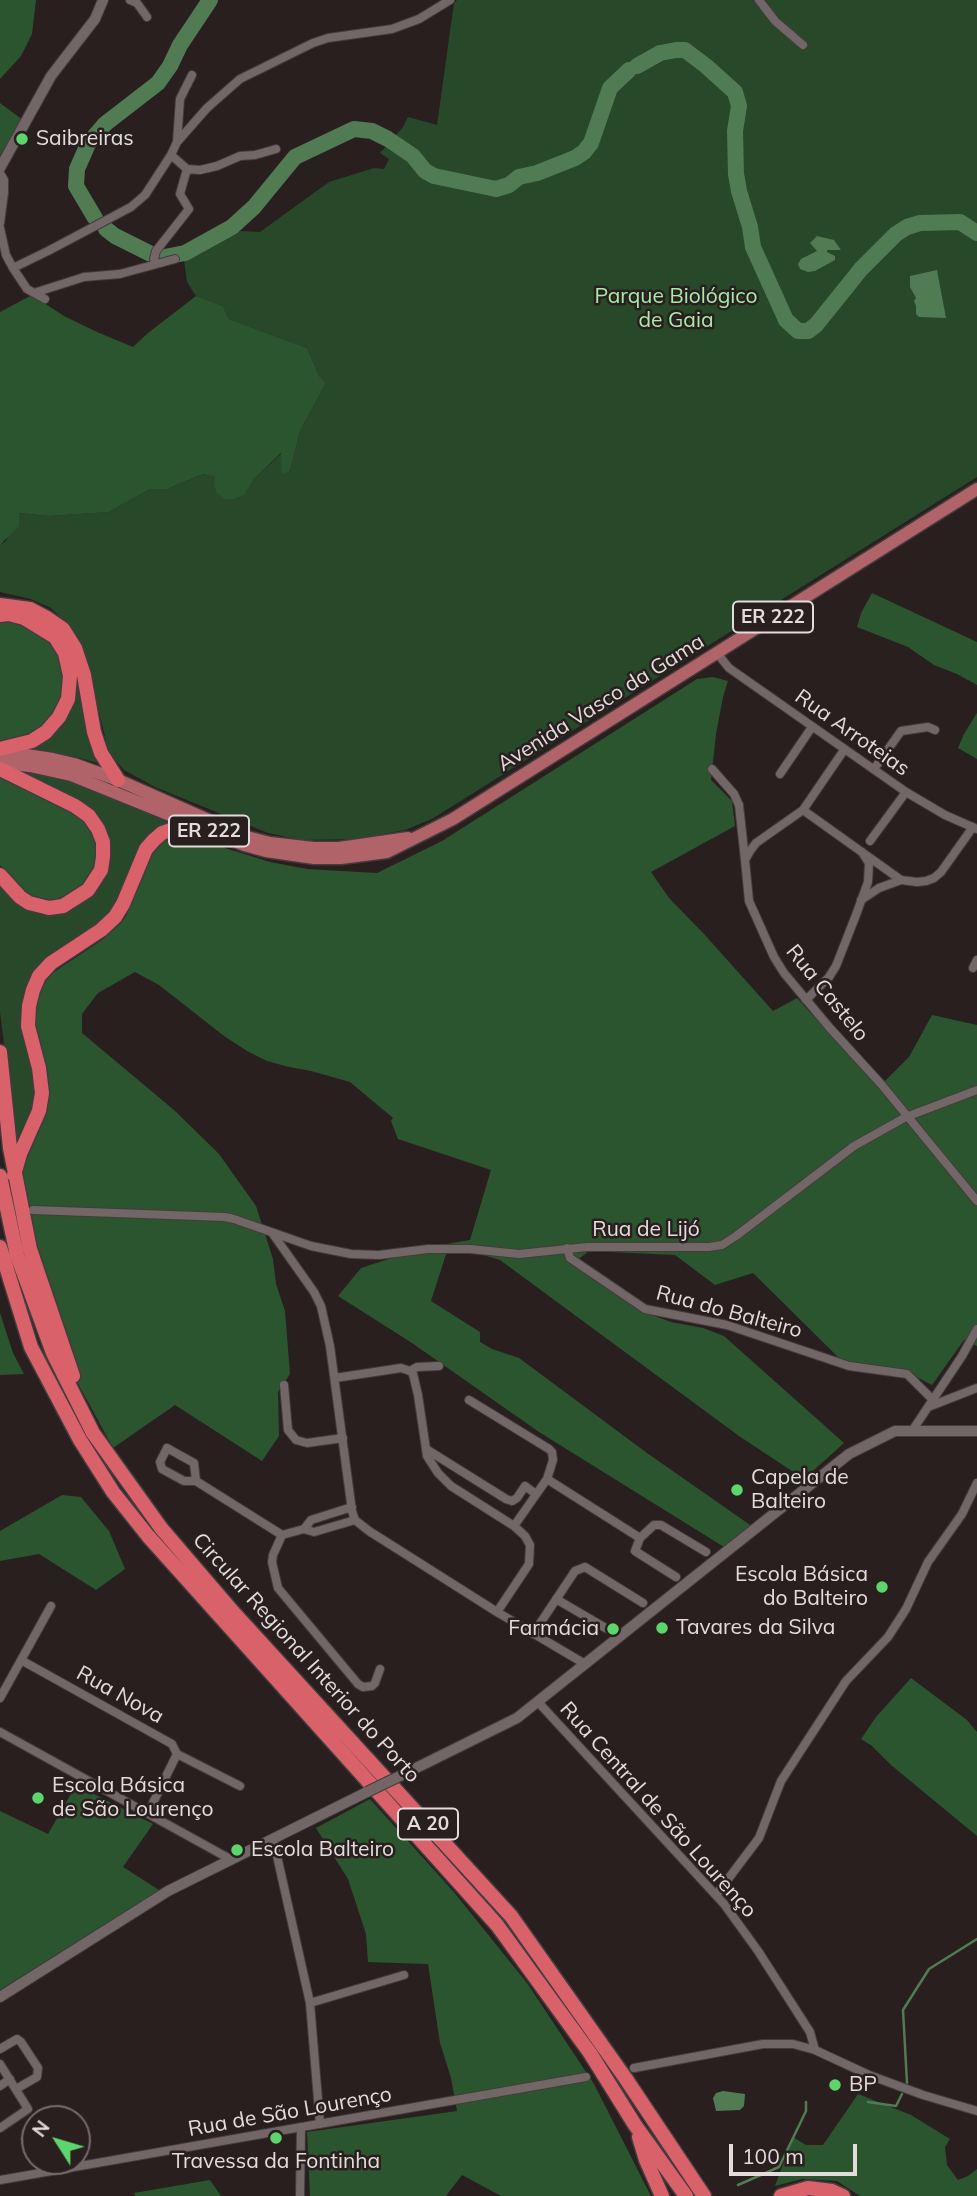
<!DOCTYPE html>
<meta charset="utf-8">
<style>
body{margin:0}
#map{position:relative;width:977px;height:2196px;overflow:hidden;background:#291f1f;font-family:Mulish,sans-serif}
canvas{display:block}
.north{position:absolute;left:21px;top:2105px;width:70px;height:70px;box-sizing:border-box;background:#291f1f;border:2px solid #746b6b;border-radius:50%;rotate:307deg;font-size:19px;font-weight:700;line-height:28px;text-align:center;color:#e4dcdc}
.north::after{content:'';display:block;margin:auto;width:24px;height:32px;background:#5ed56c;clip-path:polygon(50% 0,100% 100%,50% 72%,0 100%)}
.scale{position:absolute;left:729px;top:2144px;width:128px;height:32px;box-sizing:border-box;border:4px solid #e4dcdc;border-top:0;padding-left:9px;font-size:21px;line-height:24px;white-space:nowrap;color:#e4dcdc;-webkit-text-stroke:5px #291f1f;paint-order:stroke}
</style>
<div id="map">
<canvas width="977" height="2196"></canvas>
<div class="north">N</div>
<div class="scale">100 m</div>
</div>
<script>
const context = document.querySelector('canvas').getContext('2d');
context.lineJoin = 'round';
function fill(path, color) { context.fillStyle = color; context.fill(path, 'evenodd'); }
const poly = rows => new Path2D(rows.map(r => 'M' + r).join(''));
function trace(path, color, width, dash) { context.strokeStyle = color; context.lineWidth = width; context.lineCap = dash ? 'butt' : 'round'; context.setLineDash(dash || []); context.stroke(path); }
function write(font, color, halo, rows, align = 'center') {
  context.font = font + ' Mulish,sans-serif'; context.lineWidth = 5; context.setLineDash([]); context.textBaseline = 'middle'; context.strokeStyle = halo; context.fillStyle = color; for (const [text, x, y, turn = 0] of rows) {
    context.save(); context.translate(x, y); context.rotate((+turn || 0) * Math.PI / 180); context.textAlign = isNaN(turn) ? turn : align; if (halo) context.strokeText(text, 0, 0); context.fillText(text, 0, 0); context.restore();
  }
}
fill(poly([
 [457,0,977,0,977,477,432,819,405,830,357,839,302,840,268,833,155,787,124,770,109,753,87,662,72,629,51,608,31,599,0,592,0,545,6,541,18,513,49,516,109,512,150,489,167,489,203,474,215,477,245,494,254,479,282,453,282,473,290,471,300,431,326,383,319,376,307,348,229,319,223,306,196,296,187,282,184,260,200,254,231,234,240,231,260,232,329,182,374,168,384,169,389,159,380,153,403,127,408,117,437,125,454,3],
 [75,670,87,732,98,763,76,757,27,747,40,740],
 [14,768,64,777,173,821,174,824,158,828,148,836,140,845,118,899,109,913,97,925,52,954,41,964,30,979,23,996,22,1014,37,1081,32,1114,17,1148,0,1012,0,882,24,905,85,899]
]), '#27492a');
fill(poly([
 [0,0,36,0,32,34,21,56,0,79],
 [0,103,23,120,0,155],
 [32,295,64,316,97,332,133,347,148,333,196,296,223,306,229,319,307,348,319,376,326,383,300,431,290,471,282,474,281,453,254,479,245,494,234,499,225,499,217,493,214,485,215,477,203,474,167,489,150,489,109,512,49,516,19,513,19,526,0,545,0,312],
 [872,593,977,642,977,685,957,674,934,665,908,647,857,627,861,613],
 [0,621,28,625,47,640,58,655,63,674,63,690,55,711,41,728,24,739,0,742],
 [713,677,728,681,723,697,716,734,711,780,732,801,735,826,651,872,669,898,704,934,773,1011,797,998,879,1087,909,1057,932,1015,977,1025,977,1346,964,1340,932,1385,909,1373,841,1360,753,1273,715,1285,675,1255,589,1251,575,1262,624,1300,646,1313,671,1322,703,1328,724,1336,844,1443,804,1479,739,1436,500,1260,449,1245,431,1301,480,1332,480,1342,492,1349,519,1358,647,1453,753,1527,724,1547,539,1432,412,1343,338,1296,361,1268,422,1248,470,1240,491,1170,398,1139,391,1121,393,1118,350,1082,311,1071,289,1067,267,1061,247,1051,224,1036,159,985,135,972,98,993,82,1014,82,1033,174,1110,219,1154,256,1206,273,1259,276,1284,285,1311,290,1374,278,1392,279,1436,262,1461,175,1405,113,1448,75,1378,48,1305,17,1170,44,1112,30,1015,42,985,54,972,102,940,121,923,126,916,144,867,146,856,169,835,198,834,225,848,270,862,307,869,377,873,442,841,697,679],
 [977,713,977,759,958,748,964,734],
 [0,775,81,815,93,832,98,848,95,867,86,885,70,895,52,900,33,896,19,888,0,865],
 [0,1313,13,1353,24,1374,0,1375],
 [62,1495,81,1497,109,1531,125,1569,96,1590,39,1554,0,1561,0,1531],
 [911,1678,967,1720,977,1732,977,1836,891,1765,872,1746,861,1739,876,1717],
 [76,1785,153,1824,123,1867,159,1890,0,1990,0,1811,48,1834],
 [370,1799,453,1891,527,1983,594,2084,651,2196,501,2196,462,2175,446,2196,310,2196,307,2132,457,2111,451,2078,440,2043,428,1964,368,1962,366,1934,348,1879,316,1828],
 [858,2094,911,2115,950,2139,945,2147,947,2165,958,2180,968,2176,977,2169,977,2196,860,2196,837,2181,802,2179,775,2186,793,2137,806,2145,823,2145],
 [210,2180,221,2196,135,2196,134,2193]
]), '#2b552f');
fill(poly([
 [817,236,834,240,841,250,827,250,827,252,835,256,835,260,815,271,808,272,800,269,798,264,801,259,817,251,810,243],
 [937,270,946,318,919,317,916,314,916,306,914,301,916,298,910,287,910,276],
 [723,2091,745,2094,744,2106,740,2110,716,2111,713,2098,716,2093]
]), '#517b53');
trace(poly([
 [907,2083,903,2010,929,1969,977,1939],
 [868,2102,896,2106,902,2094],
 [738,2185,779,2167,806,2111,806,2102]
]), '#517b53', 2.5);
trace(poly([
 [637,66,660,53,676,50,685,50,706,66,735,92,739,106,735,131,736,174,739,191,750,227,753,247,786,320,798,331,808,331,816,325,861,269,896,234,907,227,920,223,960,222,977,233],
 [95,218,76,186,77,169,88,144,105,124,158,83,170,66,180,45,210,0],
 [106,229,115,236,159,258,185,253,232,227,254,207,295,157,354,129,372,131,388,139,413,156,425,171,434,176,496,189,509,185,519,177,537,173,575,158,584,152,591,143,610,88,629,70]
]), '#517b53', 16);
const minor = poly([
 [130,0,137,3,147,17],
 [759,0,775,21,803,45],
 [178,141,207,108,240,79,313,43,328,38,392,29,419,19,450,0],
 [171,155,187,169],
 [187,169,200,170,217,166,240,156,255,155,276,149],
 [0,173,4,180,4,193,0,223],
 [0,228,6,255,13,268,48,251,131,207,145,195,171,155,177,142,180,99,192,75],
 [156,263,154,259,156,251,189,209,180,194,187,169],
 [13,268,27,289,45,299],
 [34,293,84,277,120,274,175,259],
 [717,653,729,668,906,792,945,815,977,829],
 [844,750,803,810,756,843,750,851,745,860,749,901,774,957,784,973,829,1027,881,1084,977,1201],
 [712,769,734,794,739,805,745,860],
 [874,769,901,731,928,727,935,730],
 [780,774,812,727],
 [803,810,901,880],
 [870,841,906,792],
 [861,900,879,888,901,880,917,882,926,881,934,878,941,872,973,827],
 [973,968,977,960],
 [806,1000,829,977,836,966,856,915,868,882,869,863,862,852],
 [33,1210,225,1217,234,1219,311,1246,351,1254,379,1255,428,1249,470,1249,519,1254,587,1247,709,1247,722,1245,736,1236,854,1146,906,1117,977,1090],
 [273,1234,314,1292,321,1306,330,1346,352,1511,355,1520,369,1531,497,1612,585,1664],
 [567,1248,570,1258,645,1309,727,1325,849,1366,907,1374,933,1400],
 [410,1371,417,1367,439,1366],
 [335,1378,401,1368,410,1371,413,1374,418,1395,426,1449,427,1456,438,1473,451,1486,514,1526,525,1536,530,1545,529,1564,497,1612],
 [284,1385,288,1430,296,1440,307,1443,343,1438],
 [469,1400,549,1449,552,1452,553,1460,547,1479],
 [928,1407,977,1388],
 [912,1431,962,1356,977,1329],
 [426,1449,506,1499,512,1501,517,1498,525,1486,536,1494],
 [196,1481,184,1481,162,1469,160,1462,167,1448,194,1463,196,1481,282,1535,304,1529,314,1532,355,1520],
 [514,1526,547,1479,640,1538],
 [304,1529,311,1520,352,1507],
 [282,1535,273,1555,272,1562,278,1588,358,1684,363,1687,372,1686,375,1683,380,1669],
 [676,1577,635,1551,640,1538,654,1525,661,1525,706,1552],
 [556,1599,609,1630],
 [533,1634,575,1571,585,1567,643,1603],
 [21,1660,172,1744,177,1754,148,1813],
 [0,1698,51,1606],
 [538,1702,724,1904,758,1951,810,2032,815,2050],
 [0,1732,230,1859],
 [177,1754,240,1786],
 [273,1838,310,2003,320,2124],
 [716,1895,759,1838,781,1781,846,1681,888,1637,906,1609,928,1562,962,1514,977,1483],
 [310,2003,404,1975],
 [0,2049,17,2039,21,2042,38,2068,37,2077,16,2089],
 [0,2064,28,2109,0,2128],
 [634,2068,763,2044,793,2044,815,2050,869,2075,923,2095,977,2111],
 [0,2086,10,2079],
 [0,2180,586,2077],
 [300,2196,301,2127]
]);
const tertiary = poly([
 [0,168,51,76,95,19,103,0],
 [404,1774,517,1718,849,1454,895,1431,977,1431],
 [0,1997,168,1891,367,1792]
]);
const primary = poly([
 [0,751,53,759,74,764,118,780,247,837,270,843,314,848,339,848,408,838],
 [0,763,30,766,71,775,244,845,266,851,314,858,341,858,387,852,453,819,977,489]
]);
const motorway = poly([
 [0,605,30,609,47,618,63,629,75,648,84,675,94,732,101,753,118,780],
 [0,615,9,614,24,618,55,637,65,653,70,676,68,699,59,717,46,732,32,741,0,749],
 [0,769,75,806,89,816,98,829,103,842,103,857,101,870,88,890,63,906,49,908,29,903,20,897,0,875],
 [0,1052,10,1148,30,1249,73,1376],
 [14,1175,20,1154,39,1111,42,1093,39,1068,28,1026,29,1006,33,990,39,976,51,963,101,930,115,917,123,904,146,849,154,840,162,833,173,829,196,826],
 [0,1176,17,1255,53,1353,93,1433,161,1528,233,1612,511,1916,626,2079,704,2196],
 [0,1247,31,1347,80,1440,113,1492,148,1536,497,1925,590,2053,635,2125,686,2196],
 [639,2137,646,2160,662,2196],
 [781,2196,808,2188,832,2191,843,2196]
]);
trace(minor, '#443c3c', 10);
trace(tertiary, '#443c3c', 12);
trace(primary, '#443c3c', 15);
trace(motorway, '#443c3c', 17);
trace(minor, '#736666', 8);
trace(tertiary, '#736666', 10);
trace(primary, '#b06368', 12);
trace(motorway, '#d8616a', 14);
const tertiaryBridge = poly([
 [367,1792,404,1774]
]);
trace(tertiaryBridge, '#443c3c', 12, []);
trace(tertiaryBridge, '#736666', 10);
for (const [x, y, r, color] of [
 [22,139,7,"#5ed56c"],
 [737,1490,7,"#5ed56c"],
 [882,1587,7,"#5ed56c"],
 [662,1628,7,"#5ed56c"],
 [613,1629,7,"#5ed56c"],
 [38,1798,7,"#5ed56c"],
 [237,1850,7,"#5ed56c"],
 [835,2085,7,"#5ed56c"],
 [276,2138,7,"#5ed56c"]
]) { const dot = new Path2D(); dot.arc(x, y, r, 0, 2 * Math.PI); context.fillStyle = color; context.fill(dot); trace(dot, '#291f1f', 2.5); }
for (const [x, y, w] of [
 [773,617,80],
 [209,831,80],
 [428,1824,60]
]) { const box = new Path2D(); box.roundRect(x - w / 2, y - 15.5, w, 31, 5); context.fillStyle = '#291f1f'; context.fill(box); trace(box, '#e4dcdc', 2); }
write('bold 19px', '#e4dcdc', null, [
 ["ER 222",773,617],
 ["ER 222",209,831],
 ["A 20",428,1824]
]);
write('21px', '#e4dcdc', '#291f1f', [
 ["Saibreiras",36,139],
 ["Capela de",751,1478],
 ["Balteiro",751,1502],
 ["Escola Básica",868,1575,"right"],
 ["do Balteiro",868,1599,"right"],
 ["Tavares da Silva",676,1628],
 ["Farmácia",599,1629,"right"],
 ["Escola Básica",52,1786],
 ["de São Lourenço",52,1810],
 ["Escola Balteiro",251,1850],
 ["BP",849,2085],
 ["Travessa da Fontinha",276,2162,"center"]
], 'left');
write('21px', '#a8eaab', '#291f1f', [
 ["Parque Biológico",676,297],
 ["de Gaia",676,321]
]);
write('21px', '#e4dcdc', '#291f1f', [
 ["Avenida Vasco da Gama",601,703,-32],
 ["Rua Arroteias",852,733,35],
 ["Rua Castelo",827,993,51],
 ["Rua de Lijó",646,1230],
 ["Rua do Balteiro",729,1312,15],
 ["Circular Regional Interior do Porto",306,1658,48],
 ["Rua Nova",120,1695,29],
 ["Rua Central de São Lourenço",658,1810,48],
 ["Rua de São Lourenço",290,2112,-10]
]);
</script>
